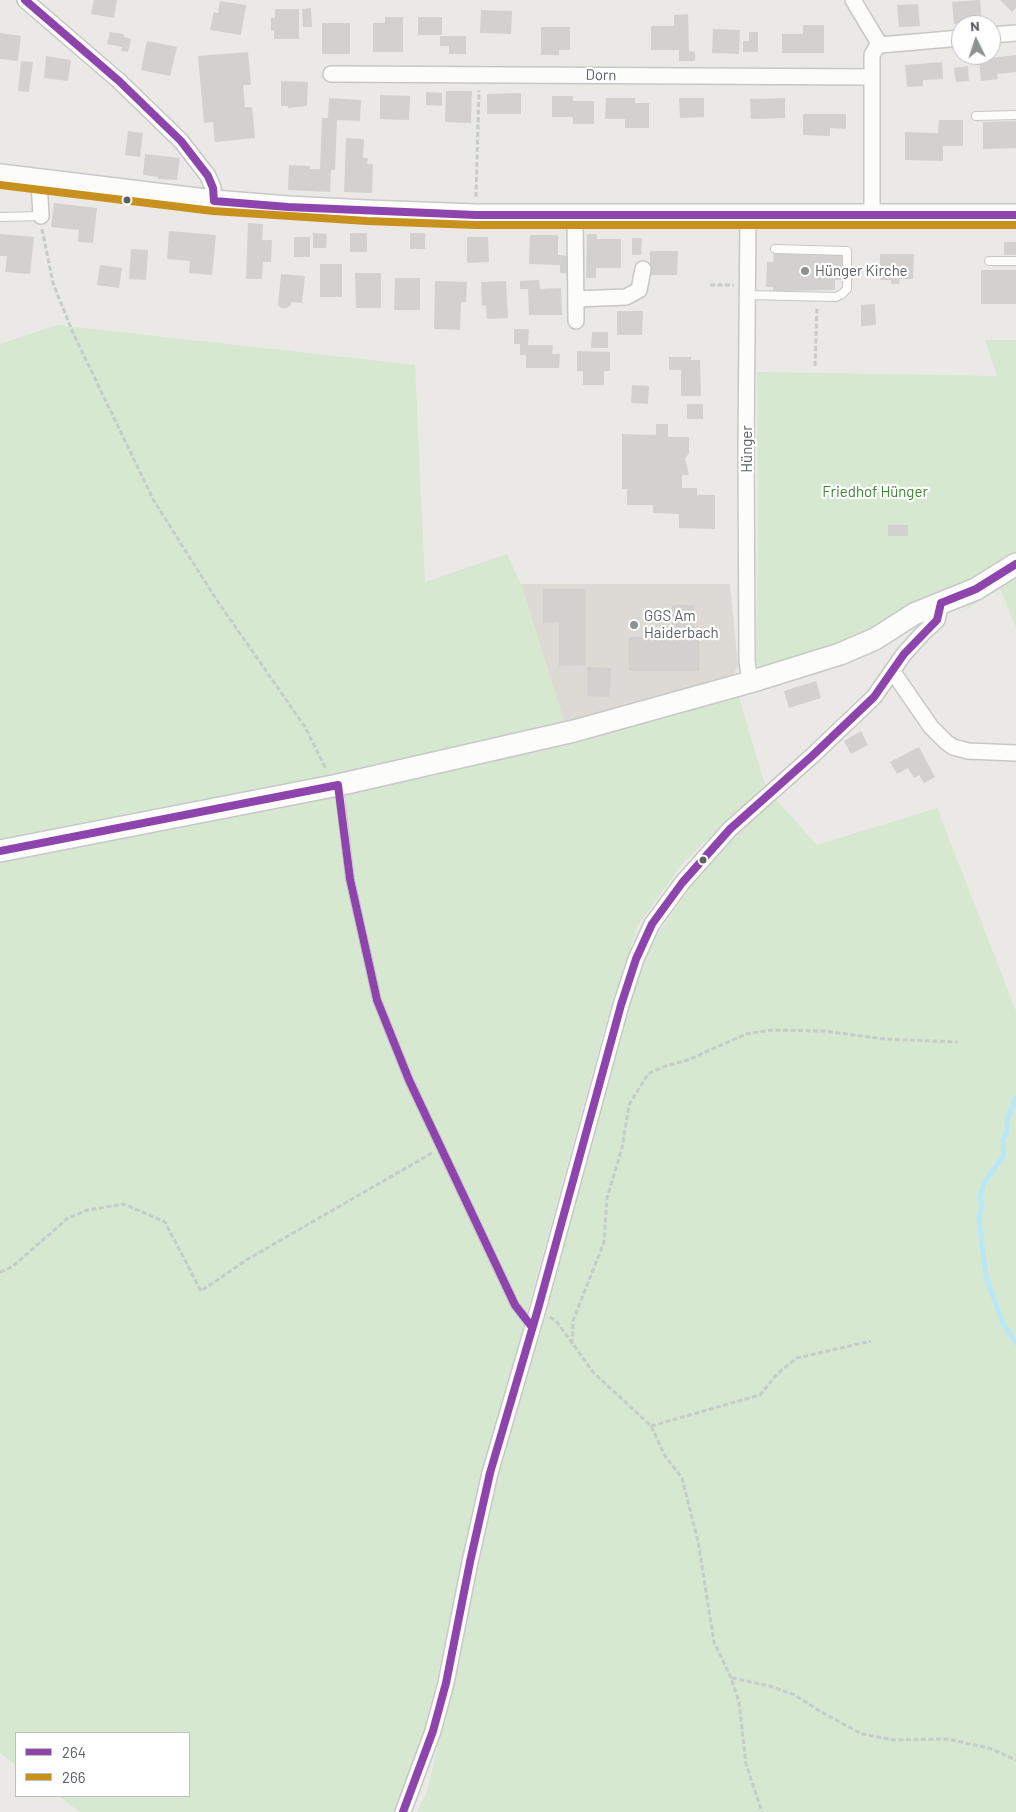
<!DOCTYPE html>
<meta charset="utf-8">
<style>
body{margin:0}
#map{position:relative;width:1016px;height:1812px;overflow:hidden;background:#ebe9e5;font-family:Barlow,sans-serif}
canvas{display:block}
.legend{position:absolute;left:15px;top:1732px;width:175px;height:65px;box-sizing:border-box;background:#fff;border:1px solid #bdc0c1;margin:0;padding:6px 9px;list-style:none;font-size:15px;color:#5b6164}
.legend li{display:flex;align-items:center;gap:10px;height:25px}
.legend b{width:25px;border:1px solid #bdc0c1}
.north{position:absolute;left:951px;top:15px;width:50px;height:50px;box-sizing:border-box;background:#fff;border:1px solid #bdc0c1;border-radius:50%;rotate:356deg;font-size:14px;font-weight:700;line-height:20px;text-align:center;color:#5b6164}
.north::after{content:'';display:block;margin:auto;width:18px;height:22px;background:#8d9191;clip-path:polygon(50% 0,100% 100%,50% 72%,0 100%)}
</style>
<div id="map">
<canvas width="1016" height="1812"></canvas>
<ul class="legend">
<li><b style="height:6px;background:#8e44ad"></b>264</li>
<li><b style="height:6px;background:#c8911e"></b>266</li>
</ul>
<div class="north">N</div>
</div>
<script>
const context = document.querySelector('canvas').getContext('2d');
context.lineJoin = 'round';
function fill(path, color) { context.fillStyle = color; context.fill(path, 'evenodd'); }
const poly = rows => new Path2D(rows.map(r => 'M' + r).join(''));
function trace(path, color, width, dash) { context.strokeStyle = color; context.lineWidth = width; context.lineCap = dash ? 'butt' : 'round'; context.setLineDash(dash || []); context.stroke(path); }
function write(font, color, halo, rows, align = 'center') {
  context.font = font + ' Barlow,sans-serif'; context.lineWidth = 4.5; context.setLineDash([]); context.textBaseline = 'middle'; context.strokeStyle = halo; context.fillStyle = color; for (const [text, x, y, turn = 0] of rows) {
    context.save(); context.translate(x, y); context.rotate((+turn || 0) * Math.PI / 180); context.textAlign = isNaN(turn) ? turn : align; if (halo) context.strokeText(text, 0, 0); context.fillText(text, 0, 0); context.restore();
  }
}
fill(poly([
 [521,584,730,584,738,666,733,675,728,678,565,725]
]), '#ddd9d4');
fill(poly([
 [57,325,415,365,425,582,507,554,521,584,565,725,319,779,0,842,0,344],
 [985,340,1016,340,1016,553,983,575,935,593,873,629,836,645,761,668,756,662,758,556,757,372,997,376],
 [1016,571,1016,627,1000,589,958,614,981,595],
 [738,694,765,785,684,862,638,925,607,1019,483,1473,426,1728,394,1812,80,1812,58,1796,189,1796,189,1733,16,1733,16,1765,0,1753,0,858],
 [773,796,817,845,937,808,1016,1011,1016,1812,417,1812,427,1791,454,1679,498,1476,548,1308,602,1099,629,1005,644,962,661,929,706,865,734,832]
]), '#d6e8cf');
trace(poly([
 [1016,1097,1007,1120,1007,1132,1003,1139,1004,1155,984,1183,980,1197,982,1206,979,1219,986,1277,1003,1324,1016,1343]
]), '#b8e8f7', 5);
fill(poly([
 [94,0,117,0,114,18,91,14],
 [980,0,982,22,954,24,952,2],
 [1000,0,1016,0,1016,8,1012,12],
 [220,1,246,5,241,35,210,30,214,12,218,13],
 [918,4,920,26,899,27,897,5],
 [311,8,312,27,303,27,302,9],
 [275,9,299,9,299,39,274,39,274,30,271,31,271,18,275,18],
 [481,10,512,11,511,34,480,33],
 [688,14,689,51,695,52,695,61,679,61,679,50,651,50,651,26,674,26,674,15],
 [385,17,403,17,403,52,373,52,373,23,385,23],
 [418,17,442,17,442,35,418,35],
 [322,23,350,23,350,54,322,54],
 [803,25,824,25,824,53,782,53,782,34,803,34],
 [541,27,570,27,570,50,559,50,559,55,541,55],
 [713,29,740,30,739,54,712,53],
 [110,32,124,34,124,37,131,39,128,52,121,51,122,47,107,44],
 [749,32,758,32,758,52,743,52,743,41,749,41],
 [0,33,21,36,18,61,0,59],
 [440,36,466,36,466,54,449,54,449,46,440,46],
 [147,41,177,47,170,76,141,70],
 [248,52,251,85,243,85,245,107,252,107,255,138,215,142,213,122,204,123,198,56],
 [1016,55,1016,72,997,74,998,79,981,81,979,59],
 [46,56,71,60,68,81,44,78],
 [21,61,33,62,29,92,18,91],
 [942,62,943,79,923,80,923,86,907,87,905,65],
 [968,66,969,81,956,82,954,68],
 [281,81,308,82,307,106,288,108,288,106,281,106],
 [446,91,472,91,471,123,445,122],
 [426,92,442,93,442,106,426,105],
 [521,93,521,114,487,114,487,94],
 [380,95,410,96,409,120,380,119],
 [552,96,573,96,573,101,594,101,594,124,573,124,573,117,552,117],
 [329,98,361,100,360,121,337,120,335,170,331,170,330,192,288,190,289,165,310,166,310,169,320,169,322,118,328,118],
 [606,98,635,98,635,103,649,103,649,128,625,128,625,119,605,119],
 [679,98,704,98,704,117,680,118],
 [785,98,785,118,751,119,750,99],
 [803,114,846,114,846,129,830,128,830,136,803,135],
 [939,120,963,120,963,146,943,146,943,161,905,160,905,132,938,133],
 [1016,121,1016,148,983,149,983,122],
 [128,131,143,133,140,157,125,155],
 [346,138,364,139,363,158,368,158,367,164,373,164,372,193,344,192],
 [145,154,180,158,177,180,158,179,158,177,143,175],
 [54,203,97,208,93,243,78,242,79,230,51,227],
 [248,223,263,224,262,240,272,240,271,262,263,262,262,279,246,279],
 [169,231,216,235,212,275,189,273,190,261,167,259],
 [313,233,327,234,326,248,313,248],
 [350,233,367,233,367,252,350,252],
 [410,233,425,233,425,249,410,249],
 [0,234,34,237,30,274,5,272,7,256,0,256],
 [587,234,597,234,597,239,621,239,621,268,596,268,596,278,586,278],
 [530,235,558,235,558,255,567,256,567,273,560,273,560,265,529,264],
 [294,237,310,237,310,257,294,257],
 [467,237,488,237,489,262,467,263],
 [632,238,642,238,641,255,632,255],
 [1004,242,1016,242,1016,255,1004,255],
 [131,249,148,250,146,280,129,279],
 [650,251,678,251,677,275,650,275],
 [774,252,843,253,843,280,835,280,835,290,773,291,773,287,766,287,767,262,773,262],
 [880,254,914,254,913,279,900,279,899,284,891,284,891,280,880,280],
 [320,264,342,264,342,297,320,297],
 [100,265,122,268,119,288,97,285],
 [981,270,1016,270,1016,304,981,304],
 [355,273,381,273,381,308,356,308],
 [281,274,305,276,302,303,291,302,291,305,287,308,281,308,278,305],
 [395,278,420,278,420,310,394,310],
 [539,280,540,289,561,288,562,315,529,315,528,289,520,289,520,281],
 [435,281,467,282,466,302,461,302,460,330,434,329],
 [506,281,508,318,487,319,486,305,482,306,481,282],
 [875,304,876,325,861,326,861,305],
 [617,311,643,311,642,335,617,335],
 [514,329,529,329,528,345,553,345,552,354,560,354,559,368,526,368,526,355,520,355,520,344,514,344],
 [592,332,608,332,608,348,591,348],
 [577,351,610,352,610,371,604,371,604,385,583,385,583,371,577,371],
 [669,357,691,357,691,360,700,360,701,396,681,396,681,370,669,370],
 [632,385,649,386,648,404,631,403],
 [687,404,703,404,703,419,687,419],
 [656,424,668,424,668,437,689,437,689,453,685,459,689,475,682,475,682,488,697,488,697,495,715,495,715,529,679,528,679,514,653,513,653,505,627,505,627,489,622,489,622,434,656,435],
 [888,525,908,525,908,536,888,536],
 [543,589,586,589,586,665,559,666,559,622,543,623],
 [672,605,694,605,694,637,699,638,699,671,629,671,629,637,672,637],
 [587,667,611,668,610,697,587,696],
 [816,681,821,698,789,708,784,691],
 [861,731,868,745,851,754,844,741],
 [919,747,935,777,924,783,919,775,914,778,908,768,897,774,890,762]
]), '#d3d1cf');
const lane = poly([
 [976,116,1016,115],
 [0,217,41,216],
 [989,261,1016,261],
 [747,295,836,297,842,294,847,289,847,251,775,249],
 [339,787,350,879,377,1000,409,1080,488,1248,515,1305,532,1327]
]);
const street = poly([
 [25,0,119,81,181,141,208,176,213,188,214,201],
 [853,0,880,45],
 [991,35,1016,33],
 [880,45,961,38],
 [331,74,872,77],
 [39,180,41,216],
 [575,215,576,321],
 [748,215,746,448,747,661,750,682],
 [872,215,872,55,876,48,880,45],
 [576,299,626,297,639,290,643,269],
 [893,672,931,727,946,742,953,747,968,751,1016,753],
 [403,1812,433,1731,446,1683,470,1562,490,1473,538,1309,621,1005,636,959,652,924,682,883,730,829,812,756,874,697,904,654,922,634,937,620,941,603]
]);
const secondary = poly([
 [0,175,214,201,288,207,367,211,476,215,1016,215],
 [0,851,338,785,574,731,750,682,840,654,875,639,914,614,976,589,1016,564]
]);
trace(lane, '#c7c7c6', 10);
trace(street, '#c7c7c6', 18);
trace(secondary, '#c7c8c8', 24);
trace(poly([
 [476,197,479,90],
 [42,229,53,283,73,333,154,501,216,599,305,727,326,769],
 [710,285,734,285],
 [815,366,817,306],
 [0,1272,12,1267,68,1218,88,1210,124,1204,165,1222,201,1291,248,1259,432,1153],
 [550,1317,556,1321,594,1373,651,1426,665,1456,682,1478,698,1541,714,1642,731,1678,739,1702,746,1764,762,1812],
 [572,1344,573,1321,604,1242,607,1198,622,1148,629,1105,648,1074,663,1067,688,1060,746,1034,771,1030,824,1031,884,1039,958,1042],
 [651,1426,760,1395,778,1373,797,1358,871,1341],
 [732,1678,770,1686,795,1695,821,1712,862,1734,894,1740,947,1739,989,1748,1016,1760]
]), '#c6cdc8', 3, [5, 2.5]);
trace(lane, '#fcfcfb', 8);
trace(street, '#fcfcfb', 15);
trace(secondary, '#fcfcfb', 21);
trace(poly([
 [25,0,119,81,181,141,208,176,213,188,214,201,288,207,476,215,1016,215],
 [0,851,338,785,350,879,377,1000,409,1080,515,1305,532,1327],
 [403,1812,433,1731,446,1683,470,1562,490,1473,538,1309,621,1005,636,959,652,924,682,883,730,829,812,756,874,697,904,654,937,620,941,603,976,589,1016,564]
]), '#8e44ad', 8);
trace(poly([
 [0,185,213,211,367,221,476,225,1016,225]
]), '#c8911e', 8);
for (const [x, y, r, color] of [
 [127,200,4.5,"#5b6164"],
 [805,271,5,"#8d9191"],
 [634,625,5,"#8d9191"],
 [703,860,4.5,"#5b6164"]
]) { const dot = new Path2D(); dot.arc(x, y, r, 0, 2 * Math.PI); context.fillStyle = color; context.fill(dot); trace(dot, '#fff', 2); }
write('15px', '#5b6164', '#fff', [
 ["Dorn",601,75,1],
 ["Hünger",747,449,-90]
]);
write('15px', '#5b6164', '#fff', [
 ["Hünger Kirche",815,271],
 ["GGS Am",644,616],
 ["Haiderbach",644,633]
], 'left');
write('15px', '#3c8630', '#fff', [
 ["Friedhof Hünger",875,492]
]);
</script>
